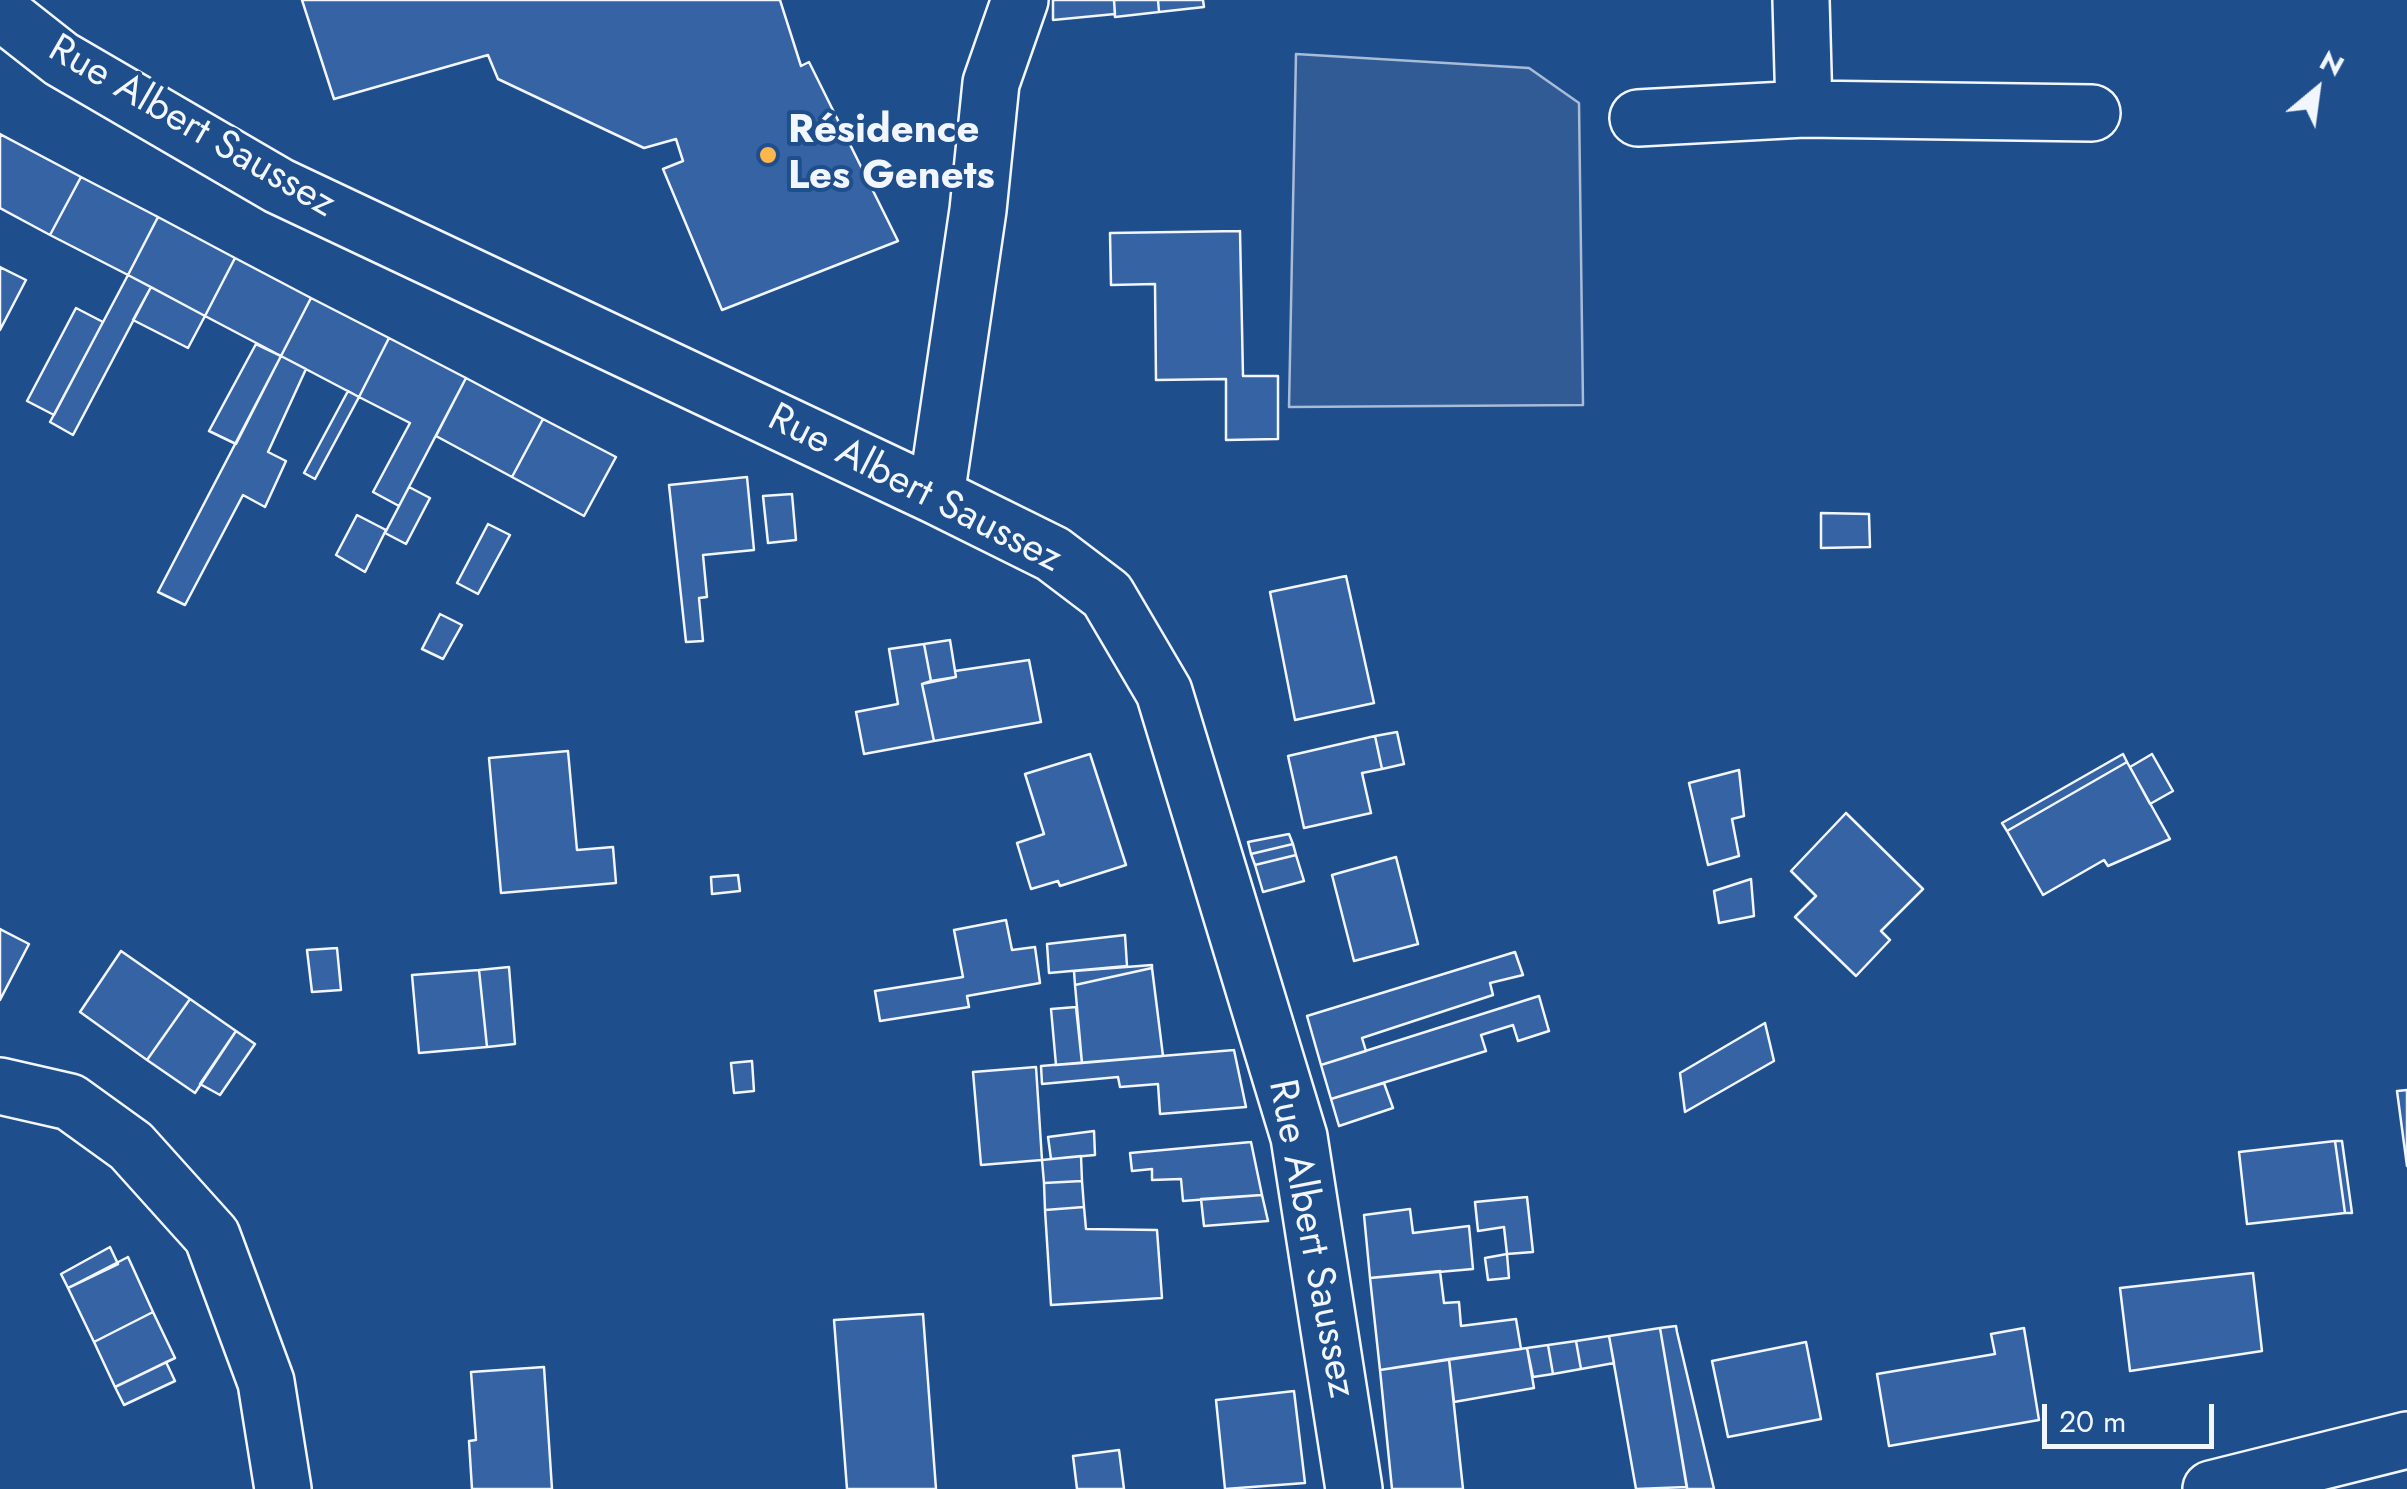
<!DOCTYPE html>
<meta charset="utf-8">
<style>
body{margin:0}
#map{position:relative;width:2407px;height:1489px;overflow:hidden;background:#1f4e8c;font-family:Jost,sans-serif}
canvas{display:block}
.north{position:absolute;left:2267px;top:40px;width:100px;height:100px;-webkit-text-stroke:8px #1f4e8c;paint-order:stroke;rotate:29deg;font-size:28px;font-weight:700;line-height:40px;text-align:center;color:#f2f6ff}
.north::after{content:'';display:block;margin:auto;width:35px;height:45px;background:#f2f6ff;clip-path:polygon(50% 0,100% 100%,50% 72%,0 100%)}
.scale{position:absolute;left:2042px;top:1404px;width:172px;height:45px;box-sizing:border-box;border:5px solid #f2f6ff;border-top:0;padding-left:12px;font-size:30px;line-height:35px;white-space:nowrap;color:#f2f6ff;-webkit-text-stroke:8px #1f4e8c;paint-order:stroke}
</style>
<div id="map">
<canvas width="2407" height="1489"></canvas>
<div class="north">N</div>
<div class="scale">20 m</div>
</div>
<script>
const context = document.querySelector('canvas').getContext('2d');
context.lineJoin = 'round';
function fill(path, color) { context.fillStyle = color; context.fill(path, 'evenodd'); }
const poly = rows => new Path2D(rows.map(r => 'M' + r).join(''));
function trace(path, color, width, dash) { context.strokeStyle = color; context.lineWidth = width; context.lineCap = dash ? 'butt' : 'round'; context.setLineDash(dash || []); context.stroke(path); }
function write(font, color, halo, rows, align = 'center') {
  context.font = font + ' Jost,sans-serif'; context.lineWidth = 8; context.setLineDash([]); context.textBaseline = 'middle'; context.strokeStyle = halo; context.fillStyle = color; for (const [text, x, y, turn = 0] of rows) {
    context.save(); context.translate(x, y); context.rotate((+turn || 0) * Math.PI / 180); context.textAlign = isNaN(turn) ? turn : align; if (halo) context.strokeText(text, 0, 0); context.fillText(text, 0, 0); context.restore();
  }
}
const built = poly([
 [1296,54,1529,68,1579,103,1583,405,1289,407,1296,54]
]);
fill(built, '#305b95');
trace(built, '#a8bbd7', 2.5);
const building = poly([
 [302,0,780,0,801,66,809,62,898,241,722,310,663,169,683,161,676,139,644,148,498,79,488,55,334,99,302,0],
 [1053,0,1114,0,1115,14,1053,20,1053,0],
 [1114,0,1158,0,1159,12,1115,17,1114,0],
 [1158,0,1203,0,1204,7,1159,12,1158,0],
 [0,134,81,177,50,235,0,208,0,134],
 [81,177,158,217,128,275,50,235,81,177],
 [158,217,235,258,205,316,128,275,158,217],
 [1240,231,1243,376,1278,376,1278,439,1226,440,1226,379,1156,380,1155,284,1111,285,1110,233,1240,231],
 [235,258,311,298,281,356,205,316,235,258],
 [0,267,26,280,0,330,0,267],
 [128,275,151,287,73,435,50,422,128,275],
 [151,287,205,316,188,348,133,320,151,287],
 [311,298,389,338,359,397,281,356,311,298],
 [76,308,103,322,54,415,27,401,76,308],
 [389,338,466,378,399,506,373,492,410,423,359,397,389,338],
 [256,344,281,356,236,444,209,431,256,344],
 [281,356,306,369,268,452,286,461,265,507,243,495,185,605,158,592,281,356],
 [466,378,543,419,512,477,436,436,466,378],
 [348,391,359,397,315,479,304,473,348,391],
 [543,419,616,457,584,516,512,477,543,419],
 [747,477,754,550,703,555,707,597,699,598,703,641,686,642,669,485,747,477],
 [409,487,430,498,406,544,385,533,409,487],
 [792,494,796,540,768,543,763,496,792,494],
 [1821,513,1869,514,1870,547,1821,548,1821,513],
 [357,515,386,530,365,572,336,555,357,515],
 [488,524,510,535,478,594,457,583,488,524],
 [1346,576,1374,703,1295,720,1270,592,1346,576],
 [440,614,462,625,443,659,422,649,440,614],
 [950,640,956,677,931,681,924,644,950,640],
 [924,644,931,681,922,684,934,741,864,754,856,712,898,704,889,649,924,644],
 [1029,660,1041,722,934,741,922,684,956,677,955,671,1029,660],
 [1397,732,1404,764,1382,769,1375,736,1397,732],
 [1375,736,1382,769,1362,773,1371,813,1304,828,1288,756,1375,736],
 [568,751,577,850,613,847,616,883,501,893,489,758,568,751],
 [1090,754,1126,865,1060,886,1058,881,1031,889,1017,843,1044,834,1025,774,1090,754],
 [2123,754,2127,762,2007,831,2002,823,2123,754],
 [2152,754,2173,791,2150,804,2130,767,2152,754],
 [2127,762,2170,839,2108,866,2104,860,2043,895,2007,831,2127,762],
 [1739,770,1744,816,1732,819,1739,856,1708,865,1689,783,1739,770],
 [1846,813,1923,889,1881,931,1890,940,1856,976,1795,917,1816,896,1791,871,1846,813],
 [1289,834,1293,844,1251,854,1248,842,1289,834],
 [1293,844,1296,855,1255,865,1251,854,1293,844],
 [1296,855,1304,881,1263,892,1255,865,1296,855],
 [1396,857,1418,944,1354,961,1332,875,1396,857],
 [738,875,740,891,712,894,711,877,738,875],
 [1751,879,1754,916,1719,923,1714,891,1751,879],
 [1006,920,1012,950,1035,947,1040,983,967,996,969,1007,880,1021,875,991,963,977,954,930,1006,920],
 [0,929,29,944,0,1000,0,929],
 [1125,935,1127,966,1049,973,1047,944,1125,935],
 [337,948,341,990,312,992,307,950,337,948],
 [121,951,190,999,147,1060,80,1012,121,951],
 [1515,952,1523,975,1490,983,1493,995,1362,1038,1366,1051,1321,1065,1307,1016,1515,952],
 [1152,965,1152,968,1075,985,1074,971,1152,965],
 [509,967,515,1044,487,1047,479,970,509,967],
 [1152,968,1163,1056,1082,1063,1075,985,1152,968],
 [479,970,487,1047,419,1053,412,975,479,970],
 [1539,996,1549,1031,1518,1041,1513,1025,1481,1035,1486,1051,1331,1099,1321,1065,1539,996],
 [190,999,236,1031,195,1093,147,1060,190,999],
 [1076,1007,1082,1063,1056,1065,1051,1009,1076,1007],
 [1765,1023,1774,1061,1685,1112,1680,1073,1765,1023],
 [236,1031,255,1044,220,1095,200,1084,236,1031],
 [1234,1050,1246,1107,1160,1114,1158,1084,1120,1087,1118,1077,1042,1084,1041,1066,1234,1050],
 [752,1061,754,1091,734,1093,731,1063,752,1061],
 [1036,1067,1042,1160,981,1165,973,1072,1036,1067],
 [1384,1083,1393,1108,1339,1126,1331,1099,1384,1083],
 [2407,1090,2407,1166,2397,1091,2407,1090],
 [1094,1131,1095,1155,1051,1159,1048,1137,1094,1131],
 [2335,1141,2342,1141,2352,1213,2345,1213,2335,1141],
 [2335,1141,2345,1213,2247,1224,2239,1152,2335,1141],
 [1251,1142,1262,1195,1183,1201,1181,1179,1152,1180,1152,1169,1132,1171,1130,1153,1251,1142],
 [1081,1156,1082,1181,1044,1183,1042,1160,1081,1156],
 [1082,1181,1084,1207,1045,1210,1044,1183,1082,1181],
 [1262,1195,1268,1221,1204,1226,1201,1199,1262,1195],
 [1527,1197,1533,1252,1507,1254,1504,1227,1478,1231,1475,1202,1527,1197],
 [1084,1207,1086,1229,1157,1230,1162,1298,1051,1305,1045,1210,1084,1207],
 [1410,1209,1413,1233,1469,1226,1473,1269,1370,1278,1364,1215,1410,1209],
 [110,1247,118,1264,68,1288,61,1274,110,1247],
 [1507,1254,1509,1278,1488,1280,1485,1258,1507,1254],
 [128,1257,153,1312,94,1342,68,1288,128,1257],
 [1440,1271,1444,1303,1459,1302,1461,1326,1516,1319,1521,1349,1380,1370,1370,1278,1440,1271],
 [2253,1273,2262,1351,2130,1371,2120,1288,2253,1273],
 [153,1312,175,1358,115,1387,94,1342,153,1312],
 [923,1314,936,1489,847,1489,834,1320,923,1314],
 [1676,1326,1677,1332,1714,1489,1687,1489,1660,1328,1676,1326],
 [1660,1328,1687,1487,1636,1489,1609,1336,1660,1328],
 [2024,1328,2039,1420,1889,1446,1877,1374,1995,1354,1991,1334,2024,1328],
 [1609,1336,1614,1363,1581,1369,1576,1341,1609,1336],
 [1576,1341,1581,1369,1553,1374,1548,1345,1576,1341],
 [1806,1342,1821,1419,1728,1437,1712,1361,1806,1342],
 [1548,1345,1553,1374,1533,1377,1527,1348,1548,1345],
 [1527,1348,1534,1388,1454,1402,1449,1359,1527,1348],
 [1449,1359,1463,1489,1392,1489,1380,1370,1449,1359],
 [166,1362,175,1381,124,1405,115,1387,166,1362],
 [544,1367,552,1489,472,1489,469,1441,476,1440,471,1372,544,1367],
 [1294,1391,1305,1483,1225,1489,1216,1400,1294,1391],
 [1119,1450,1124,1489,1077,1489,1073,1456,1119,1450]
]);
fill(building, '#3563a3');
trace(building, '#f2f6ff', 2.5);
const minor = poly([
 [1801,0,1804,109,2092,113],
 [0,11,61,59,279,186,936,496,1053,554,1107,595,1164,692,1299,1137,1354,1489],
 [1638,118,1804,109],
 [936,496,978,210,991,83,1020,0],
 [0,1086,70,1102,131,1146,212,1236,266,1382,283,1489],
 [2211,1489,2407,1440]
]);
trace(minor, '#f2f6ff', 60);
trace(minor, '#1f4e8c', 55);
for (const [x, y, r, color] of [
 [768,155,10,"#ffb74d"]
]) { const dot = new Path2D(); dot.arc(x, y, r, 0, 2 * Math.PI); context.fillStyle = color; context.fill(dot); trace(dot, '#1f4e8c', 4); }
write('40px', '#f2f6ff', '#1f4e8c', [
 ["Rue Albert Saussez",191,128,30],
 ["Rue Albert Saussez",914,490,27],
 ["Rue Albert Saussez",1310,1239,79]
]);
write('bold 40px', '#f2f6ff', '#1f4e8c', [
 ["Résidence",788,132],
 ["Les Genets",788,178]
], 'left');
</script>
